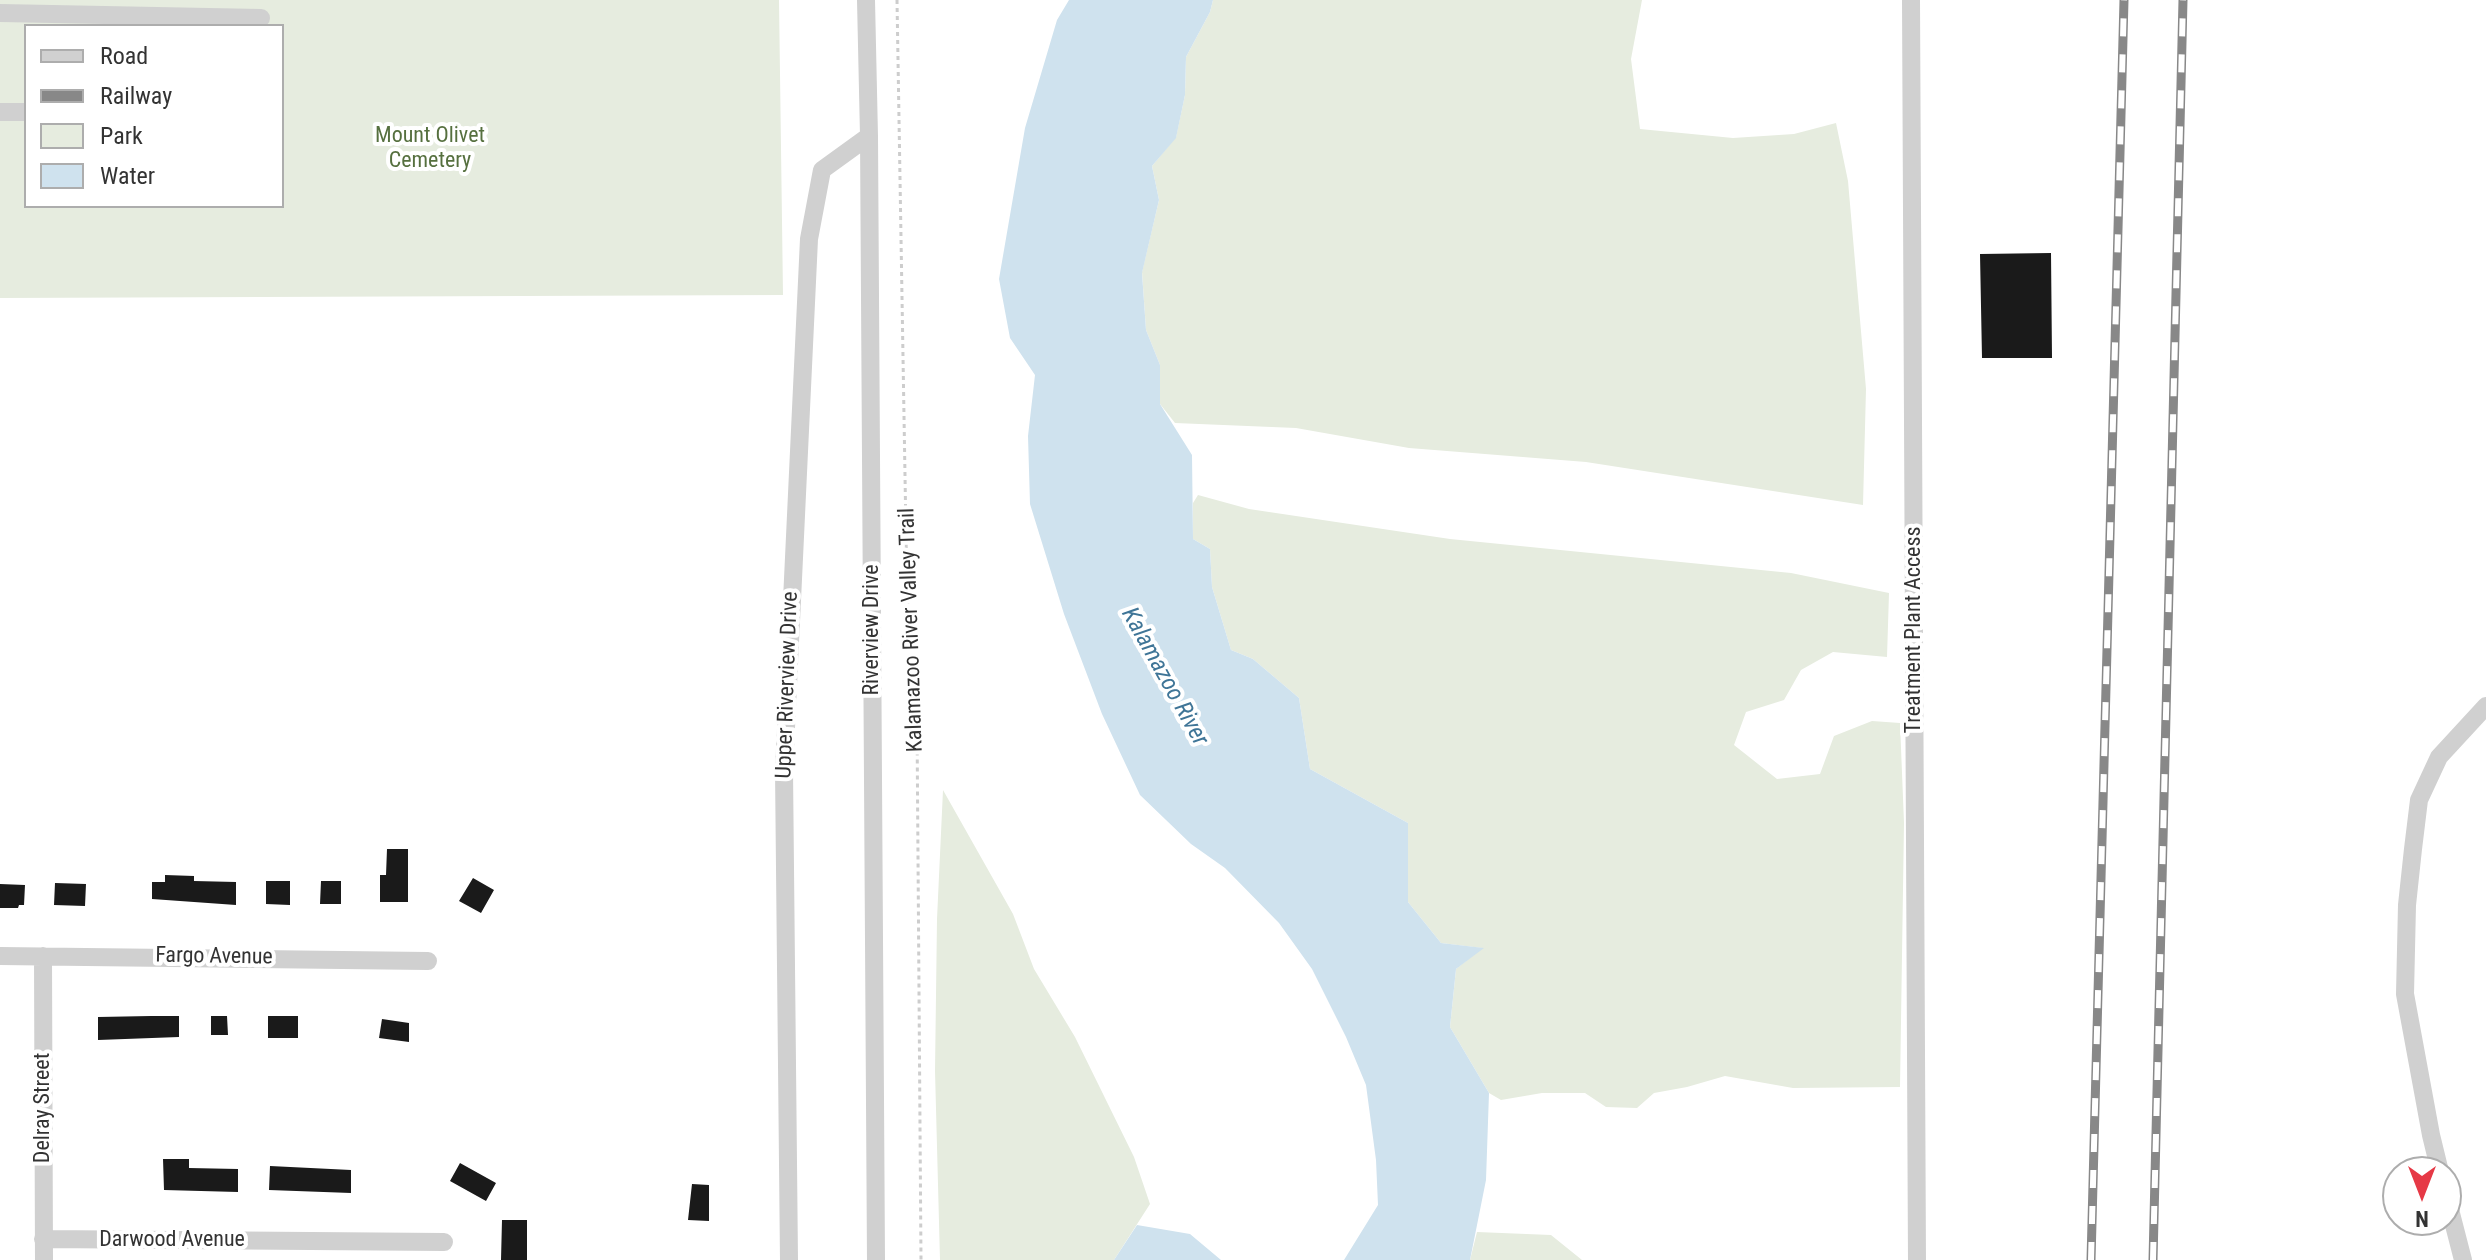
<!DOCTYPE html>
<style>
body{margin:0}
#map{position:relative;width:2486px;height:1260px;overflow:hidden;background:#fff;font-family:"Roboto Condensed",sans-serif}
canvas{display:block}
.legend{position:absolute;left:24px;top:24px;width:260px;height:184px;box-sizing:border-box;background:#fff;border:2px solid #adadad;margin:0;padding:10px 14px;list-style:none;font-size:24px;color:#333}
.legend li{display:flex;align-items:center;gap:16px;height:40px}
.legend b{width:40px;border:2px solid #adadad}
.north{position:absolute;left:2382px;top:1156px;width:80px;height:80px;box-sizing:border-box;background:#fff;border:2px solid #adadad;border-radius:50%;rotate:180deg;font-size:22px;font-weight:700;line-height:32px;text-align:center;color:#333}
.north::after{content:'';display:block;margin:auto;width:28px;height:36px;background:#e63946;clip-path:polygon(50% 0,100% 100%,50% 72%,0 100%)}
</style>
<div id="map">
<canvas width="2486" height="1260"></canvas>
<ul class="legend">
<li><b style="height:10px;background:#d0d0d0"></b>Road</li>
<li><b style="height:10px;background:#888"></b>Railway</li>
<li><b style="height:22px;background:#e6ecdf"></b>Park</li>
<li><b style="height:22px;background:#cfe2ee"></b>Water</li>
</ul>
<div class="north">N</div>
</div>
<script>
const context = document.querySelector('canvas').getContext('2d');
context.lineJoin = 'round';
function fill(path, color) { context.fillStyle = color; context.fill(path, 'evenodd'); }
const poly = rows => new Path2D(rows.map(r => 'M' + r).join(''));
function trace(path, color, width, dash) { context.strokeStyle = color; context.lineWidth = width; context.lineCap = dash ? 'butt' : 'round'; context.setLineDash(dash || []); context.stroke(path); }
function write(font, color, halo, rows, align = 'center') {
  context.font = font + ' "Roboto Condensed",sans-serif'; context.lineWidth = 8; context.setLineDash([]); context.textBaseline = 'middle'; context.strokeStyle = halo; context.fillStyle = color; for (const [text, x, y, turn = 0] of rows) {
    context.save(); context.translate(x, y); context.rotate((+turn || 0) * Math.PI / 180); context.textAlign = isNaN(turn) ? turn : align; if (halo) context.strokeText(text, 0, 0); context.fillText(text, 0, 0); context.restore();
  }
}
fill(poly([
 [0,0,779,0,783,295,0,298],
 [26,26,282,26,282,206,26,206],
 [1213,0,1642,0,1631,59,1640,129,1733,138,1794,134,1836,123,1848,181,1866,389,1863,505,1586,462,1409,448,1296,428,1175,423,1160,404,1160,365,1146,330,1142,272,1159,200,1152,166,1176,137,1185,95,1186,57,1210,12],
 [1198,495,1249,509,1450,539,1791,573,1889,593,1887,657,1833,652,1801,670,1784,700,1746,712,1734,745,1777,779,1820,774,1834,736,1872,721,1900,723,1904,823,1900,1087,1793,1088,1725,1076,1687,1087,1654,1093,1637,1108,1606,1107,1585,1093,1542,1093,1501,1100,1489,1093,1450,1027,1456,969,1482,948,1441,943,1408,902,1408,823,1310,769,1299,698,1253,659,1231,650,1212,587,1210,549,1193,539,1193,503],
 [943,790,1013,914,1034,969,1075,1037,1134,1157,1150,1204,1114,1260,940,1260,935,1071,937,919],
 [1477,1232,1551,1235,1582,1260,1470,1260]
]), '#e6ecdf');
fill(poly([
 [1069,0,1213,0,1210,12,1186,57,1185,95,1176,138,1152,166,1159,200,1142,273,1146,330,1160,365,1160,404,1192,455,1193,539,1210,549,1212,587,1231,650,1253,659,1299,698,1310,769,1408,823,1408,902,1441,943,1484,948,1456,969,1450,1027,1489,1093,1486,1180,1470,1260,1344,1260,1378,1205,1376,1160,1366,1085,1346,1037,1312,969,1279,923,1225,868,1191,844,1140,795,1102,714,1064,614,1030,504,1028,436,1035,375,1010,338,999,279,1025,128,1057,20],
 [1137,1225,1190,1234,1221,1260,1114,1260]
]), '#cfe2ee');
fill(poly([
 [2051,253,2052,358,1982,358,1980,254],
 [387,849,408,849,408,902,380,902,380,875,386,875],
 [165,875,194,876,194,881,236,882,236,905,152,899,152,882,165,882],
 [473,878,494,890,481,913,459,901],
 [266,881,290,881,290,905,266,904],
 [321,881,341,881,341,904,320,904],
 [55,883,86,884,85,906,54,905],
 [0,884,25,885,24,905,19,905,18,908,0,908],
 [151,1016,179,1016,179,1037,98,1040,98,1017],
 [211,1016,227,1016,228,1035,211,1035],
 [268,1016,298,1016,298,1038,268,1038],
 [382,1019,409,1023,409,1042,379,1038],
 [163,1159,189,1159,189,1168,238,1169,238,1192,164,1190],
 [460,1163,496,1183,486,1201,450,1181],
 [270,1166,351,1170,351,1193,269,1190],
 [692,1184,709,1185,709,1221,688,1220],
 [502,1220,527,1220,527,1260,501,1260]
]), '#1a1a1a');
trace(poly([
 [897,0,907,594,917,723,921,1260]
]), '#cdcdcd', 3, [4, 4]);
trace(poly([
 [866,0,869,136,876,1260],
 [1911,0,1917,1260],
 [0,13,261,18],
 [0,112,26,112],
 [0,956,428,961],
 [43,956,44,1260],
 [2440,1172,2431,1135,2405,994,2407,905,2413,849,2419,800,2439,757,2486,706],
 [2446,1194,2463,1260],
 [43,1239,444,1242],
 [789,1260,784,770,809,239,822,170,869,136]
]), '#d0d0d0', 18);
const rail = poly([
 [2091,1260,2124,0],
 [2153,1260,2183,0]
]);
trace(rail, '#888', 9);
trace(rail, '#fff', 6, [18]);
write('22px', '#56703f', '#fff', [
 ["Mount Olivet",430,136],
 ["Cemetery",430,161]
]);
write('22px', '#333', '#fff', [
 ["Riverview Drive",872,630,-90],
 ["Kalamazoo River Valley Trail",912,630,-92],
 ["Treatment Plant Access",1914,630,-90],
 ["Upper Riverview Drive",788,685,-88],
 ["Fargo Avenue",214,957,1],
 ["Delray Street",43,1108,-90],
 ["Darwood Avenue",172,1240]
]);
write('italic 24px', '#3f7597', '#fff', [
 ["Kalamazoo River",1164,677,61]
]);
</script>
